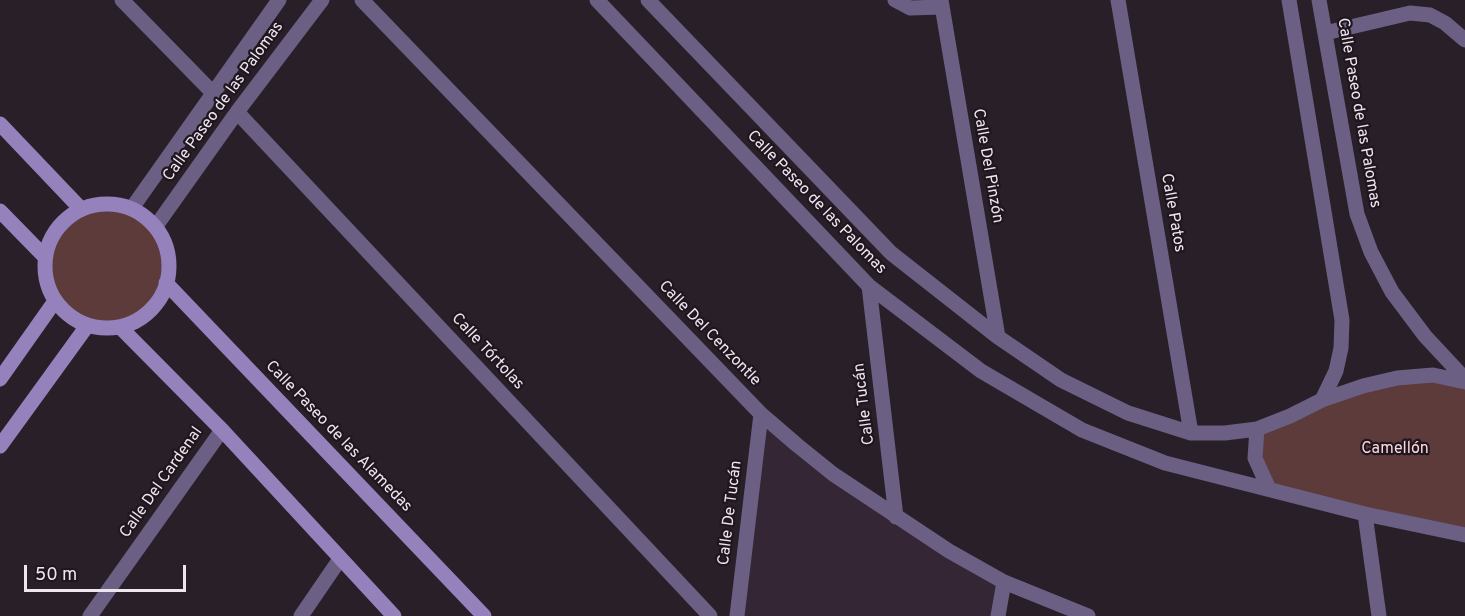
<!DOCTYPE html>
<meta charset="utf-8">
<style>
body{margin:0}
#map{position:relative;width:1465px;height:616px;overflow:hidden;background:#281f28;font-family:Overpass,sans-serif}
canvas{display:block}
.scale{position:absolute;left:24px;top:565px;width:162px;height:27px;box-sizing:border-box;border:3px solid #ede6ed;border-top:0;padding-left:8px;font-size:18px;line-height:21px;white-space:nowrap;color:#ede6ed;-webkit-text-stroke:4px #1f161f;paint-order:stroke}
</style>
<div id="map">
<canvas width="1465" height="616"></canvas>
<div class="scale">50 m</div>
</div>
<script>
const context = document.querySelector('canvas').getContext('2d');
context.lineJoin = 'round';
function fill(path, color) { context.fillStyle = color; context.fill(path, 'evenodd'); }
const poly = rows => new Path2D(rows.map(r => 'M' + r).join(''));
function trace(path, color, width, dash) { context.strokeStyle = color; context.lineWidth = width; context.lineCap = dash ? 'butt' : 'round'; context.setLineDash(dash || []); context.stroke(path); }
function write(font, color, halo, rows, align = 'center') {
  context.font = font + ' Overpass,sans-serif'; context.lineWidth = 4.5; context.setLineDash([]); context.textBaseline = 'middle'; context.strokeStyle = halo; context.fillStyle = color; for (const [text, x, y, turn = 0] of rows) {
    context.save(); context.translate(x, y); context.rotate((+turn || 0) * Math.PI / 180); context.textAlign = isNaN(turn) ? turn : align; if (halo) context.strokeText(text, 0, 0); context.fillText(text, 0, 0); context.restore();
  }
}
fill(poly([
 [761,414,797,445,1004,582,998,616,737,616]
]), '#342634');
fill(poly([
 '45 266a62 62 0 1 1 124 0a62 62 0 1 1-124 0Z',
 [1397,378,1465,382,1465,535,1269,489,1257,429]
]), '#5d3b3b');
trace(poly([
 [122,0,213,93],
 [362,0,761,414,797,445,833,474,949,551,1004,582,1088,616],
 [597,0,869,286,981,371,1082,430,1165,463,1365,514,1465,535],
 [648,0,891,253,998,337,1061,380,1128,413,1191,433,1225,433,1257,429,1290,416,1322,400,1363,386,1397,378,1433,375,1465,382],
 [895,0,910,8,942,7],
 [941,0,998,337],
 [1118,0,1191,433],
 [1289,0,1342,320,1341,348,1336,371,1322,400],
 [1319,0,1357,214,1371,252,1392,292,1425,336,1465,379],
 [1325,33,1410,13,1430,15,1445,23,1465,40],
 [237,112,710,616],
 [132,208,279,0],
 [156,226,237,112,322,0],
 [869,286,896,517],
 [1257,429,1255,458,1269,489],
 [1365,514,1379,616],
 [90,616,222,430],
 [301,616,340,559],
 [737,616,761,414],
 [998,616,1004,582]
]), '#6b5f84', 15);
trace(poly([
 [0,124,81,209],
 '45 266a62 62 0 1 1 124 0a62 62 0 1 1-124 0Z',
 [0,211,45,257],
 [166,283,484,616],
 [121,328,222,430,394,616],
 [0,379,55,301],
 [0,446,87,326]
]), '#9581bc', 15);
write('16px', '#ede6ed', '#1f161f', [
 ["Calle Paseo de las Palomas",224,102,-54],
 ["Calle Paseo de las Palomas",1358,113,80],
 ["Calle Del Pinzón",987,166,80],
 ["Calle Paseo de las Palomas",816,203,46],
 ["Calle Patos",1172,213,80],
 ["Calle Del Cenzontle",709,334,46],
 ["Calle Tórtolas",487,352,47],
 ["Calle Tucán",865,404,-97],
 ["Calle Paseo de las Alamedas",338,437,46],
 ["Calle Del Cardenal",162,483,-55],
 ["Calle De Tucán",731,513,-83]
]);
write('16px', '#fdd9d9', '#1f161f', [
 ["Camellón",1395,450]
]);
</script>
